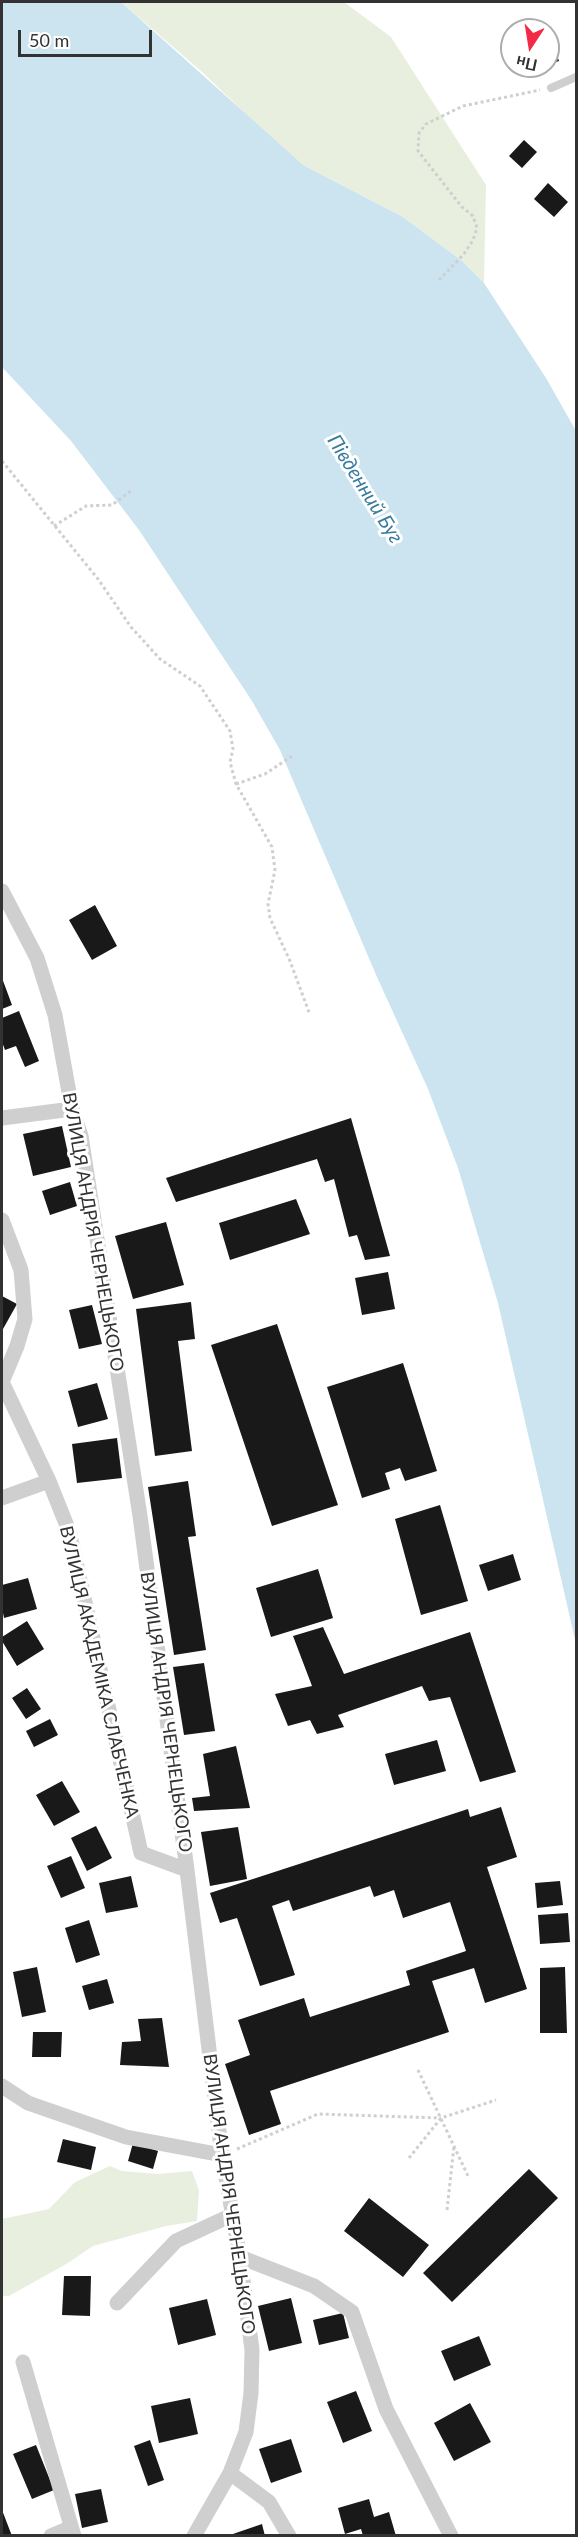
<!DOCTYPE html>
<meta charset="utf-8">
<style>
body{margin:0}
#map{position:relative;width:578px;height:2537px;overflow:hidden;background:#fff;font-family:Lato,sans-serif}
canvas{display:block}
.frame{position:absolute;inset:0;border:3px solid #323232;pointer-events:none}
.north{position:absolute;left:500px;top:18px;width:60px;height:60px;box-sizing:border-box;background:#fff;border:2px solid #adadad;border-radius:50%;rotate:192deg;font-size:16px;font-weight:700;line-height:24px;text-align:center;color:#323232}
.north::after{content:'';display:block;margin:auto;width:21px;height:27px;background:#f32a45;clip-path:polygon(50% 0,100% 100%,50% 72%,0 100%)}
.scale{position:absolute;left:18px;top:30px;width:134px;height:27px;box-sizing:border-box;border:3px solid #323232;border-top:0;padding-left:8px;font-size:18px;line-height:21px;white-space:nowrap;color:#323232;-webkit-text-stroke:4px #fff;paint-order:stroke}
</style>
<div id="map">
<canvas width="578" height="2537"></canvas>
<div class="frame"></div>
<div class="north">Пн</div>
<div class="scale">50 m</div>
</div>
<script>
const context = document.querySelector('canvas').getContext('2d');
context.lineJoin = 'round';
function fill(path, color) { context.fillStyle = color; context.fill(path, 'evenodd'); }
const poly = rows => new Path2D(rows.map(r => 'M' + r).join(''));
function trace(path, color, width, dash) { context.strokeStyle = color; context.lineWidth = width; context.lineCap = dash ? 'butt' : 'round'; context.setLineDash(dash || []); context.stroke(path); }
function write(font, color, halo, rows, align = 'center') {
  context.font = font + ' Lato,sans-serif'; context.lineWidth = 6; context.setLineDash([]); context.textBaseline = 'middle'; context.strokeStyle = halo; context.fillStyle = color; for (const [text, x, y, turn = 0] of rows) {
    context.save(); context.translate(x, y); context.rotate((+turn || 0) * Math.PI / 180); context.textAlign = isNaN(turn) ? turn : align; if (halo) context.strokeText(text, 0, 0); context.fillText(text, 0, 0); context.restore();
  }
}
fill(poly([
 [121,2,344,2,391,37,486,185,484,283,462,261,403,217,303,165,275,142,201,71],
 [110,2166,122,2171,157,2174,192,2171,199,2190,197,2221,166,2226,93,2246,68,2263,9,2296,2,2296,2,2219,49,2209,75,2182]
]), '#e9efdf');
fill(poly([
 [2,2,121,2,303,165,403,217,462,261,484,283,546,378,576,431,576,1644,498,1303,458,1168,428,1089,377,977,280,750,252,701,139,530,71,441,2,367]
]), '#cbe4f0');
fill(poly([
 [550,35,559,61,548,65,548,36],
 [524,140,537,152,522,168,509,156],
 [548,183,568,202,554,217,534,199],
 [95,905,117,946,92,960,69,920],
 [2,978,12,1005,2,1009],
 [19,1011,39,1061,25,1067,16,1046,5,1050,2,1042,2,1018],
 [351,1118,390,1256,365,1260,357,1235,349,1237,334,1179,325,1182,317,1159,176,1202,166,1178],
 [62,1126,71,1167,33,1176,23,1134],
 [70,1182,77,1206,50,1215,42,1191],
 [296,1199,310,1234,230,1260,219,1223],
 [166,1222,184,1285,133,1299,115,1236],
 [388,1272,395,1309,362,1315,355,1278],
 [2,1296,17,1304,3,1329,2,1328],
 [191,1302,195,1339,178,1341,192,1451,155,1456,136,1309],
 [92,1305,102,1344,79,1349,69,1310],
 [277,1324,338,1505,272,1526,211,1345],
 [403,1363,437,1471,405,1481,400,1468,385,1473,390,1489,362,1498,327,1387],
 [97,1383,108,1419,78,1427,68,1391],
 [117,1438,122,1478,77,1483,72,1444],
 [188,1481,196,1536,188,1537,206,1650,174,1655,148,1487],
 [440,1505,468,1601,421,1615,395,1519],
 [513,1554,521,1580,488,1591,479,1565],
 [318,1569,333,1618,271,1637,256,1588],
 [28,1578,37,1609,4,1618,2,1608,2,1585],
 [27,1621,44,1649,17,1666,2,1641,2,1637],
 [323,1627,344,1674,470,1632,516,1772,480,1782,450,1697,429,1701,422,1686,338,1715,344,1727,317,1734,310,1720,288,1726,275,1694,312,1686,293,1636],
 [204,1663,215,1731,184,1735,173,1667],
 [27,1688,41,1709,26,1719,12,1698],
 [50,1719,58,1735,34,1747,26,1731],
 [437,1740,446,1771,394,1785,385,1754],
 [236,1746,250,1808,194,1811,192,1798,210,1796,203,1754],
 [62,1781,80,1812,54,1826,36,1795],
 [501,1807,517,1857,487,1867,527,1989,485,2003,474,1968,432,1981,449,2032,270,2091,281,2124,249,2135,225,2064,250,2055,238,2020,304,1998,310,2017,410,1985,406,1971,466,1951,450,1902,403,1918,394,1890,374,1897,370,1886,293,1911,289,1900,272,1906,295,1975,260,1986,237,1918,220,1923,210,1893,468,1809,470,1817],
 [96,1826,112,1858,87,1871,71,1838],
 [238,1827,247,1879,210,1886,201,1832],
 [71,1856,85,1888,61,1898,47,1866],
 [131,1876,138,1907,106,1913,99,1883],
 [560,1881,563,1905,537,1908,535,1883],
 [568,1913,570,1942,540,1944,538,1915],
 [89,1920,100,1955,76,1963,65,1928],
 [37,1967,46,2012,22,2017,13,1972],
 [565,1967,567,2033,540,2033,540,1968],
 [107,1979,114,2003,89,2010,82,1986],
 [162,2018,169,2067,120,2065,122,2042,141,2041,138,2019],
 [33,2032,62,2032,61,2057,32,2057],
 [63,2139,96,2147,91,2170,57,2162],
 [133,2143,158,2151,153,2169,128,2161],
 [529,2169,558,2198,452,2302,423,2273],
 [369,2198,429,2245,403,2277,344,2231],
 [64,2276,91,2276,90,2316,62,2315],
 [291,2298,302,2343,269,2351,258,2306],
 [207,2299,216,2335,178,2345,169,2308],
 [343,2313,349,2338,319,2345,313,2320],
 [479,2336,491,2365,454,2381,441,2351],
 [356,2391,372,2431,343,2443,327,2402],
 [190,2398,198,2434,159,2443,151,2406],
 [470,2403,491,2442,454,2461,434,2423],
 [291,2439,302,2472,271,2483,259,2449],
 [150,2440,164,2480,148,2486,134,2446],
 [36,2445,54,2490,32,2499,13,2454],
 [101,2489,108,2522,82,2528,75,2494],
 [369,2499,374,2517,389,2512,396,2536,363,2536,361,2529,345,2534,338,2508],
 [2,2510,12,2536,2,2536],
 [262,2524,265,2536,230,2536,230,2535]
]), '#191919');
trace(poly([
 [439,280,464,254,473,240,477,228,473,216,462,207,418,151,419,133,426,124,463,106,540,90],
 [2,461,98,579,131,627,160,659,200,686,230,731,233,749,230,762,236,784,272,847,275,870,268,904,270,918,290,961,310,1015],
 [54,526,86,506,112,505,132,490],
 [236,784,265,774,292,756],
 [418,2070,468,2176],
 [237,2149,318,2114,441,2118],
 [409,2158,441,2118,496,2100],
 [447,2210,454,2146]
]), '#cfcfcf', 3, [3, 3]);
trace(poly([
 [551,88,576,77]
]), '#cfcfcf', 8);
trace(poly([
 [2,891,37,958,55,1015,72,1109,81,1136,140,1516,187,1870,222,2155,240,2257,252,2350,251,2393,246,2432,230,2473,194,2536],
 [2,1118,72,1109],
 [2,1220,21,1270,25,1319,17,1346,2,1382],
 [2,1382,49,1481,69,1531,141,1853,187,1870],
 [2,1498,49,1481],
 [2,2086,28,2103,126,2137,222,2155],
 [240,2257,314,2286,352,2312,386,2409,451,2536],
 [117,2303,176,2241,232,2215],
 [23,2362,74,2536],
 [230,2473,269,2502,289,2536],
 [51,2536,70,2528]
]), '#cfcfcf', 15);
write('18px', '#323232', '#fff', [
 ["ВУЛИЦЯ АНДРІЯ ЧЕРНЕЦЬКОГО",93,1232,80],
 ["ВУЛИЦЯ АКАДЕМІКА СЛАБЧЕНКА",99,1672,77],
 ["ВУЛИЦЯ АНДРІЯ ЧЕРНЕЦЬКОГО",166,1712,82],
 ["ВУЛИЦЯ АНДРІЯ ЧЕРНЕЦЬКОГО",229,2194,82]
]);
write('italic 20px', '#387b9c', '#fff', [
 ["Південний Буг",365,489,58]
]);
</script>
